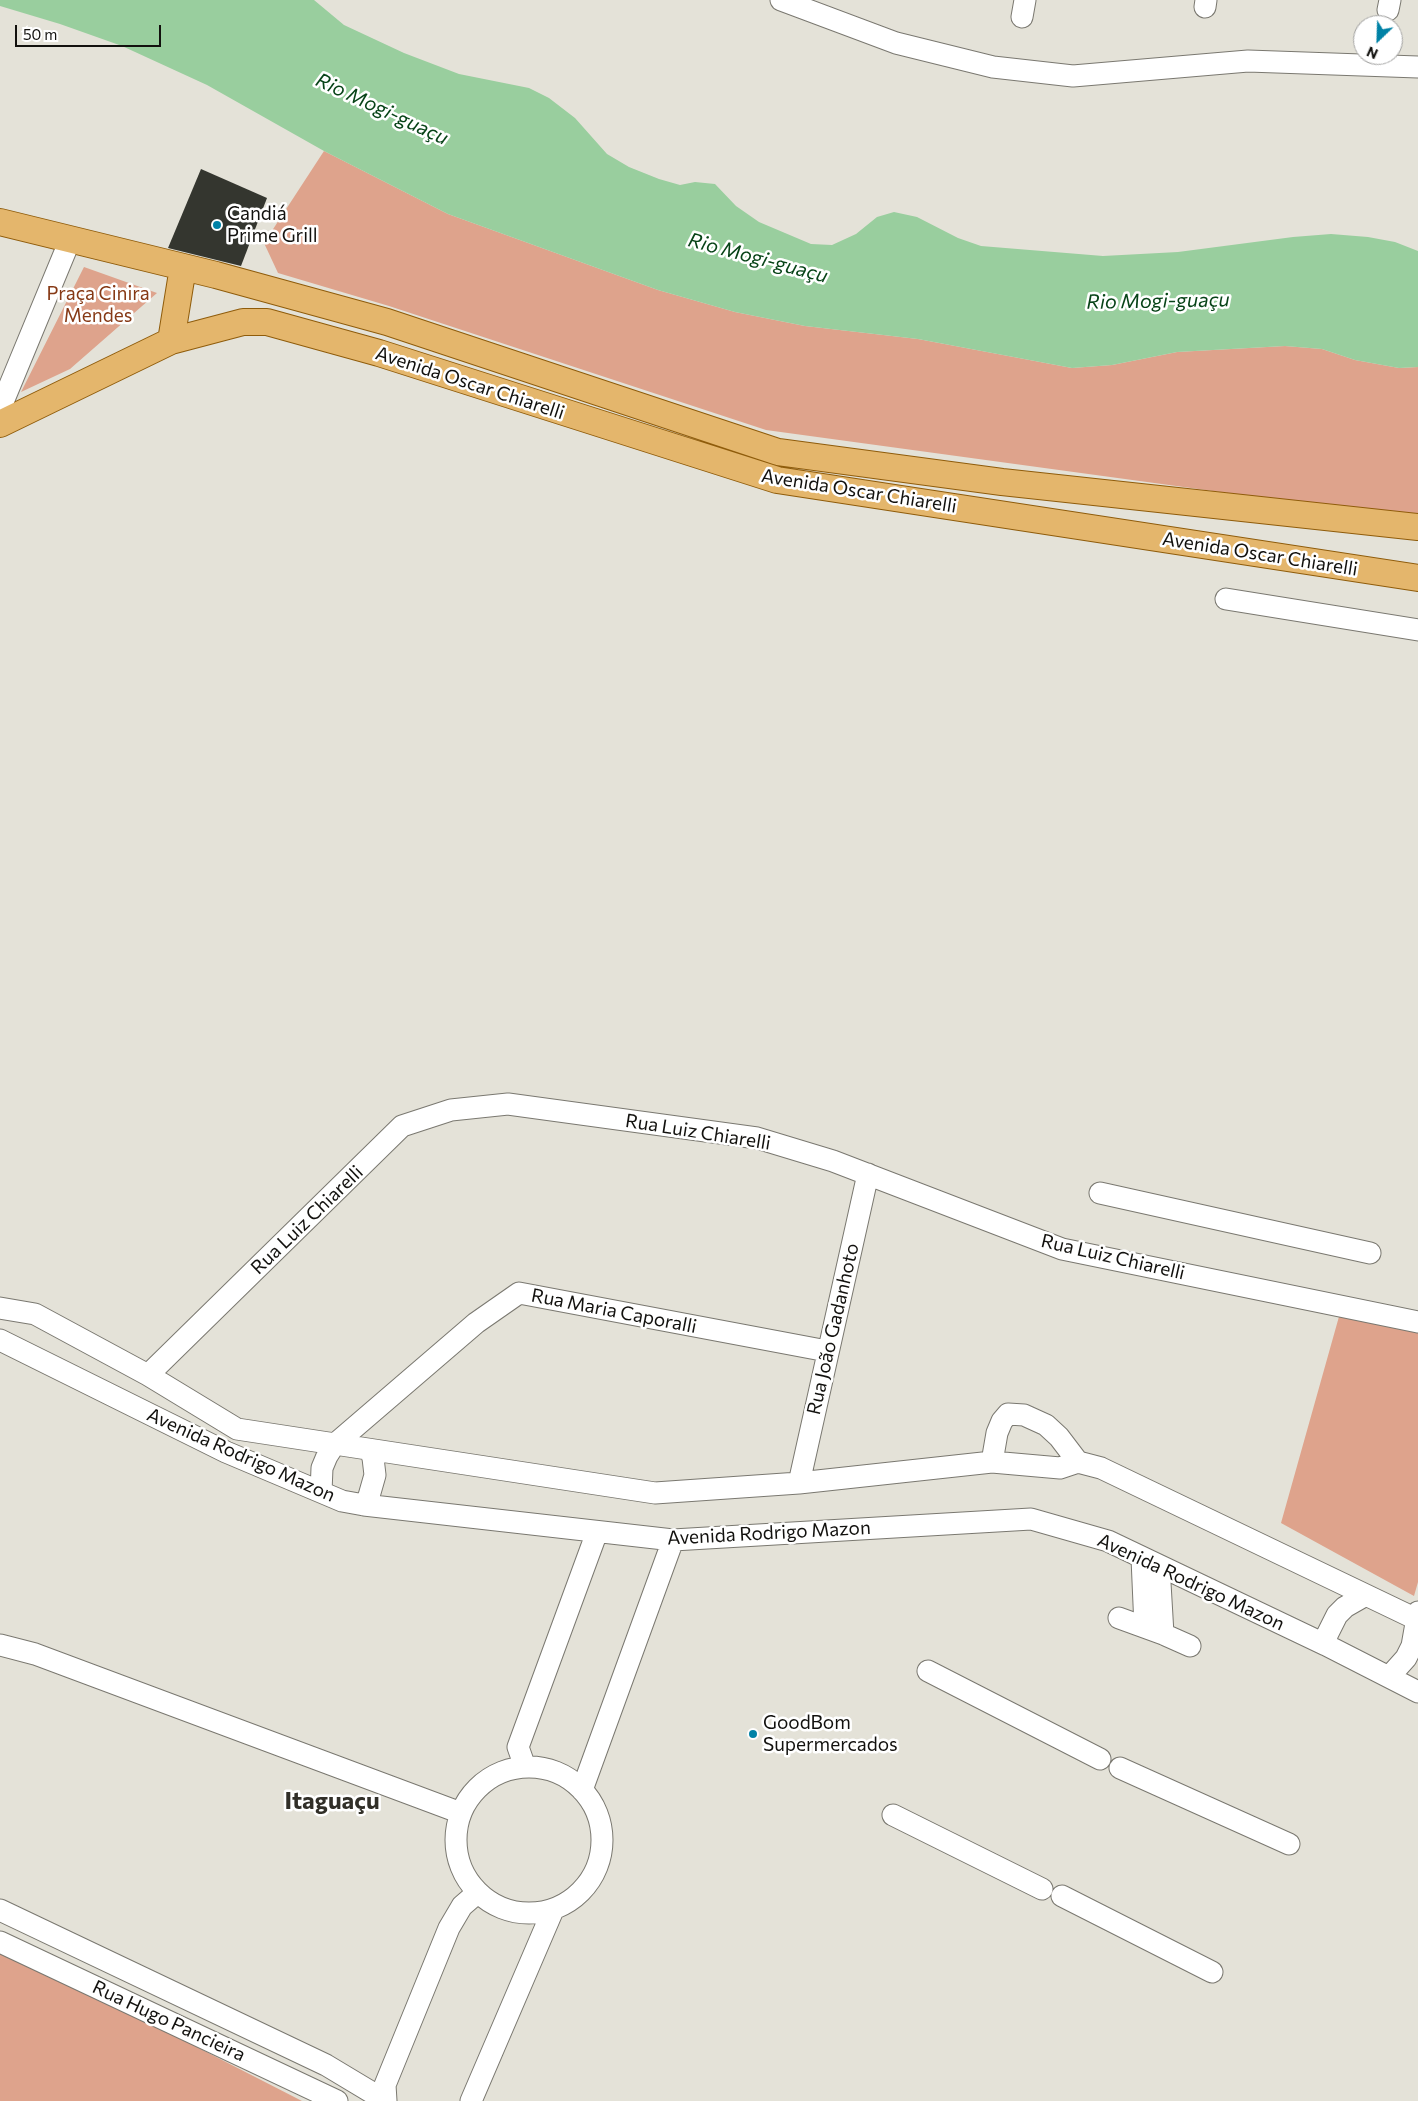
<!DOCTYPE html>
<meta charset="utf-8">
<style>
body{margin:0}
#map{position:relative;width:1418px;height:2101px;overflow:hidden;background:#e4e2d8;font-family:Commissioner,sans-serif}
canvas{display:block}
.north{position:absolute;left:1353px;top:15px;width:50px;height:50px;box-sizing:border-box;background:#fff;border:1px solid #a0a09f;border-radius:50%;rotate:204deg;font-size:14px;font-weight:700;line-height:20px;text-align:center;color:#12110e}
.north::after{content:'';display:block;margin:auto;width:18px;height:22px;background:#0082a6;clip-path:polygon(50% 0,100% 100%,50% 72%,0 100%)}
.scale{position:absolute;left:15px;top:25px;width:146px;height:22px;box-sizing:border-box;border:2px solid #12110e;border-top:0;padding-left:6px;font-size:15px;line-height:18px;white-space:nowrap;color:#12110e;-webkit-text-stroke:4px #fff;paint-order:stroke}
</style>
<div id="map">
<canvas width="1418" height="2101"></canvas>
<div class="north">N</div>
<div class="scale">50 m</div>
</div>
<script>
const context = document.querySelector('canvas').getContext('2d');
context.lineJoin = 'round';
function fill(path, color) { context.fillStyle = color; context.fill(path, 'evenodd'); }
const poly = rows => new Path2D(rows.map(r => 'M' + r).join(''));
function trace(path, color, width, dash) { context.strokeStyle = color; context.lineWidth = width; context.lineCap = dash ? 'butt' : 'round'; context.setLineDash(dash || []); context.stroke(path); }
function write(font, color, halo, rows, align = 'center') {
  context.font = font + ' Commissioner,sans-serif'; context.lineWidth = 5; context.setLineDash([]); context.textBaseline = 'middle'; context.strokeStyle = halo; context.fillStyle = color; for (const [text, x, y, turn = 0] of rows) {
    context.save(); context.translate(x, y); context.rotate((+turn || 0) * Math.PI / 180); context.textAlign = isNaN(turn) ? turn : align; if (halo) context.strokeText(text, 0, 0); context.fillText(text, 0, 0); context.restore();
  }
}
fill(poly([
 [324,151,448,214,658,290,735,312,805,326,918,339,1072,368,1112,365,1177,352,1285,346,1322,349,1355,360,1399,368,1418,367,1418,519,766,430,389,306,278,273,264,243],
 [84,267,157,293,70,369,21,392],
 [1340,1313,1418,1328,1418,1582,1414,1596,1281,1523],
 [0,1952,144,2020,302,2101,0,2101]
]), '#dea38c');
fill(poly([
 [0,0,314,0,344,25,404,53,459,74,529,88,549,98,575,118,607,154,629,167,659,179,680,185,695,182,715,184,736,206,759,222,811,244,832,245,856,234,877,217,894,212,917,217,958,238,981,246,1103,256,1178,252,1293,237,1331,234,1368,237,1395,242,1418,251,1418,367,1399,368,1355,360,1322,349,1285,346,1177,352,1112,365,1072,368,918,339,805,326,735,312,658,290,448,214,324,151,207,85,122,46,60,24,0,6]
]), '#99ce9e');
fill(poly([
 [201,169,267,198,241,266,168,248]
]), '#34362f');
const minor = poly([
 [781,0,896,43,993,67,1073,76,1248,61,1418,67],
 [1205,7,1206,0],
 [1388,10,1390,0],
 [1022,17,1025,0],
 [0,409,70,240],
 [1226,599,1418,630],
 [1100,1193,1370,1253],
 [0,1308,35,1314,148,1375,237,1429,655,1493,799,1483,992,1462,1060,1468,1078,1462,1101,1468,1418,1620],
 [0,1340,226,1452,342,1501,364,1505,673,1540,1031,1519,1108,1541,1326,1645,1418,1692],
 [148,1375,402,1126,451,1110,508,1104,757,1138,833,1161,1062,1249,1418,1322],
 [992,1462,997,1433,1002,1421,1008,1414,1024,1415,1046,1425,1059,1437,1078,1462],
 [799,1483,868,1174],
 [321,1492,322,1468,327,1456,334,1445,476,1323,519,1293,827,1351],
 [364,1505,369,1496,375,1475,373,1458,370,1450],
 [1142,1558,1145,1627],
 [1159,1566,1163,1634],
 [1119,1618,1163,1634,1190,1646],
 [0,1645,35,1654,461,1813],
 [1326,1645,1327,1635,1337,1615,1345,1607,1366,1595],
 [928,1671,1100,1759],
 [1389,1677,1406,1658,1412,1646,1418,1612],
 [525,1767,518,1747,597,1532],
 '456 1840a73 73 0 1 1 146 0a73 73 0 1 1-146 0Z',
 [1120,1768,1289,1844],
 [582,1790,673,1540],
 [893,1815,1042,1889],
 [1062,1896,1212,1972],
 [0,1910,326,2065,386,2101],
 [0,1942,337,2101],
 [386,2101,385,2085,449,1928,462,1906,477,1893],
 [471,2101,553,1910]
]);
const major = poly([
 [0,222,216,275,387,322,778,452,1002,482,1418,527],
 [171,341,183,267],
 [0,424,171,341,243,322,267,322,379,353,777,480,1418,578]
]);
trace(minor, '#7a7870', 23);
trace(major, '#8f5c0b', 28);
trace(minor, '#fff', 21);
trace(major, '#e4b66c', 26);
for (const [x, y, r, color] of [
 [217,225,5,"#0082a6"],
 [753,1734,5,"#0082a6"]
]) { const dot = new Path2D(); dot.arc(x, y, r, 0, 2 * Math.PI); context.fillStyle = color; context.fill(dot); trace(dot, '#fff', 2); }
write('19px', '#12110e', '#fff', [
 ["Candiá",227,214],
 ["Prime Grill",227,236],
 ["GoodBom",763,1723],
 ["Supermercados",763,1745]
], 'left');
write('19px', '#863915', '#fff', [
 ["Praça Cinira",98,294],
 ["Mendes",98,316]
]);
write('19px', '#12110e', '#fff', [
 ["Avenida Oscar Chiarelli",470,383,18],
 ["Avenida Oscar Chiarelli",859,491,9],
 ["Avenida Oscar Chiarelli",1260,554,9],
 ["Rua Luiz Chiarelli",698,1132,9],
 ["Rua Luiz Chiarelli",307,1220,-44],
 ["Rua Luiz Chiarelli",1113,1257,13],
 ["Rua Maria Caporalli",614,1311,11],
 ["Rua João Gadanhoto",833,1329,-77],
 ["Avenida Rodrigo Mazon",241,1455,24],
 ["Avenida Rodrigo Mazon",769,1533,-3],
 ["Avenida Rodrigo Mazon",1191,1582,25],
 ["Rua Hugo Pancieira",169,2021,25]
]);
write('italic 20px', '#074317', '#fff', [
 ["Rio Mogi-guaçu",382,109,25],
 ["Rio Mogi-guaçu",758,258,15],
 ["Rio Mogi-guaçu",1158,301,-1]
]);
write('bold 24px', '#312f28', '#fff', [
 ["Itaguaçu",332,1801]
]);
</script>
